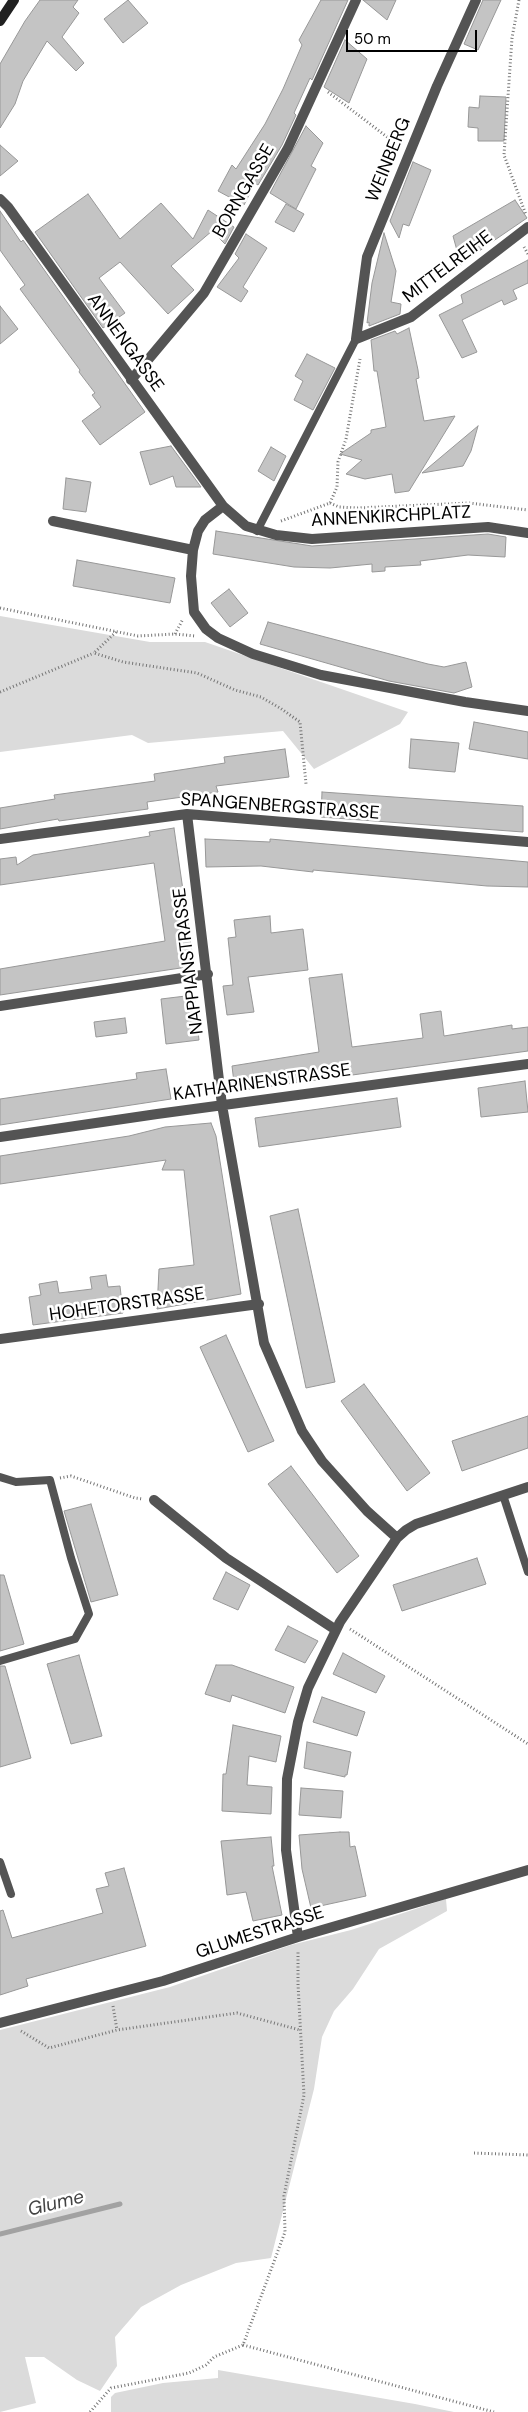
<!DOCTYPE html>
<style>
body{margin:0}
#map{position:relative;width:528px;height:2412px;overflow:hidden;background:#fff;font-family:"DM Sans",sans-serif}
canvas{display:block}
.scale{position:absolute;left:346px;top:30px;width:131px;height:22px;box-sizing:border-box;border:2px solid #000;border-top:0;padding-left:6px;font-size:15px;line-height:18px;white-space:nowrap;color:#000;-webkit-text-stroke:4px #fff;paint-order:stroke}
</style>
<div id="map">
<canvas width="528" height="2412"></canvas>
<div class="scale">50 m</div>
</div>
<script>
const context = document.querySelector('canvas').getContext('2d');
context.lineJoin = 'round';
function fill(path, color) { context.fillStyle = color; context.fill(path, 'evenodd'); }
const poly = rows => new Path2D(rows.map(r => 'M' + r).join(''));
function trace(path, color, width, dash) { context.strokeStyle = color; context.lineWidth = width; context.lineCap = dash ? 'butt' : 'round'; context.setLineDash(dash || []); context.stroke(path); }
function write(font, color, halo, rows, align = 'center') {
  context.font = font + ' "DM Sans",sans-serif'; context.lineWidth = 5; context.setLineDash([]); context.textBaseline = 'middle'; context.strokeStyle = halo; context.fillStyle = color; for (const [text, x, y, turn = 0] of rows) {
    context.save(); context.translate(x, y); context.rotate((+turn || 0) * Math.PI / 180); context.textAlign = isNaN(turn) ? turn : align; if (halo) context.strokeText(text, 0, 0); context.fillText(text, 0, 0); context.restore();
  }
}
fill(poly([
 [0,616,150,642,205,642,408,712,400,724,314,769,283,731,148,743,132,735,0,752],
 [446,1899,447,1911,379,1949,353,1989,334,2011,322,2037,314,2089,271,2258,236,2263,181,2285,141,2307,115,2337,117,2366,100,2391,77,2380,44,2357,25,2357,36,2403,0,2412,0,2030,170,1987,291,1945,351,1930],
 [218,2370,415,2404,454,2412,111,2412,111,2397,115,2393,163,2383,218,2378]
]), '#dbdbdb');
trace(poly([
 [0,2234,120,2204]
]), '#a2a2a2', 5);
const building = poly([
 [40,0,78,0,73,7,79,13,62,37,84,63,76,71,47,41,23,81,15,104,0,128,0,64,25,21,40,0],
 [128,0,148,23,123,43,104,19,128,0],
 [321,0,348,0,312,80,310,78,294,113,296,115,282,145,258,185,255,183,244,205,218,191,232,165,236,169,265,124,283,89,302,45,299,40,321,0],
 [363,0,396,0,387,20,363,0],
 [483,0,501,0,478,50,464,44,483,0],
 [345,40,367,59,349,103,324,87,345,40],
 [480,96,506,97,504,141,478,141,478,128,468,127,469,107,479,108,480,96],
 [306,126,323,143,311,166,316,169,296,209,270,193,306,126],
 [0,145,18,161,0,176,0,145],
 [413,162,431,170,409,226,403,224,399,238,390,221,413,162],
 [88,194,120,239,161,203,193,239,208,210,234,227,225,244,212,231,171,266,194,290,168,314,120,262,99,278,125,313,103,328,35,232,88,194],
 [515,200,527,218,486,246,461,265,453,236,515,200],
 [286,204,304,214,294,232,275,222,286,204],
 [0,211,21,242,23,240,145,412,100,445,82,421,101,407,92,395,95,393,79,372,80,370,20,289,25,285,0,250,0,211],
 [384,233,396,271,391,302,401,304,400,314,369,326,369,322,367,323,372,283,384,233],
 [246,234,267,248,243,287,248,291,241,302,217,287,239,258,235,254,246,234],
 [528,260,528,283,513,290,517,299,504,305,502,300,462,320,477,352,462,358,439,315,463,303,461,295,528,260],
 [0,306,18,329,0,344,0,306],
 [409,328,418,370,419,378,416,379,424,421,455,416,409,491,395,493,392,474,365,479,346,474,362,460,340,454,371,433,371,430,386,427,377,371,374,371,371,340,395,331,397,334,409,328],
 [307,354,335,368,313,410,294,400,303,381,295,376,307,354],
 [478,426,471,451,463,466,422,473,478,426],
 [171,446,201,487,176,487,173,476,150,485,140,452,171,446],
 [271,447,286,456,274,481,258,471,271,447],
 [66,478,91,482,86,512,63,509,66,478],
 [216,531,312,546,488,534,506,537,505,557,468,555,420,561,421,565,385,567,385,571,372,572,372,564,330,568,294,567,213,554,216,531],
 [77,560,175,578,170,603,73,586,77,560],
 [229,589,248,613,230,627,211,603,229,589],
 [268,622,428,664,444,667,466,662,472,687,454,693,389,681,260,644,268,622],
 [474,722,528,732,528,759,469,749,474,722],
 [411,739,459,743,455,772,409,768,411,739],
 [285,749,289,777,216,786,218,792,147,802,148,809,59,821,58,819,0,829,0,808,55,799,54,795,155,781,154,774,225,763,224,757,285,749],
 [322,792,523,806,523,832,321,817,322,792],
 [174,828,194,966,0,995,0,969,165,941,154,863,0,885,0,859,16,857,17,865,33,855,150,836,149,832,174,828],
 [205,839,270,842,270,839,528,862,528,887,487,886,313,870,313,872,261,866,206,867,205,839],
 [270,916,271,933,303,929,308,970,248,977,254,1012,227,1015,223,986,233,985,228,938,236,937,234,920,270,916],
 [342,974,352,1047,423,1038,420,1014,441,1011,444,1036,512,1025,512,1029,528,1027,528,1051,235,1091,232,1066,319,1052,309,978,342,974],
 [194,995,199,1040,166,1044,161,999,194,995],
 [125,1018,127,1033,96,1037,94,1022,125,1018],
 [166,1069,171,1099,0,1125,0,1099,137,1079,136,1073,166,1069],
 [525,1081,528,1112,481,1117,478,1088,525,1081],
 [397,1098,401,1127,259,1147,255,1118,397,1098],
 [211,1123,216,1136,241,1294,157,1309,159,1269,194,1265,184,1170,162,1170,166,1160,0,1184,0,1156,129,1136,165,1127,211,1123],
 [298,1209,335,1382,306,1388,270,1216,298,1209],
 [106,1275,108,1287,120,1286,123,1313,33,1325,29,1297,41,1295,39,1284,57,1281,59,1293,92,1289,90,1277,106,1275],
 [226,1335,274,1441,248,1452,200,1347,226,1335],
 [364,1384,430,1473,407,1491,341,1401,364,1384],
 [528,1416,528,1448,462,1471,452,1441,528,1416],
 [291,1466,359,1556,337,1573,268,1484,291,1466],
 [91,1504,118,1595,91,1602,64,1511,91,1504],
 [477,1558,486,1584,402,1611,393,1585,477,1558],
 [226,1572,250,1585,238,1610,213,1599,226,1572],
 [0,1575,4,1575,24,1644,0,1651,0,1575],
 [288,1626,318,1641,305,1663,275,1650,288,1626],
 [343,1653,385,1676,376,1693,333,1674,343,1653],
 [79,1655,102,1736,71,1744,47,1664,79,1655],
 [216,1665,232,1665,294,1687,285,1713,232,1695,230,1702,205,1694,216,1665],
 [0,1666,5,1666,31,1758,0,1767,0,1666],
 [322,1697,365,1712,357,1736,313,1722,322,1697],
 [233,1725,281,1736,276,1762,249,1756,247,1785,272,1787,271,1814,222,1811,223,1774,226,1774,233,1725],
 [307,1742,351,1752,347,1775,345,1775,345,1777,304,1768,307,1742],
 [301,1788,343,1791,341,1818,299,1815,301,1788],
 [340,1832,349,1832,350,1847,355,1846,366,1896,311,1908,302,1869,299,1835,340,1832],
 [271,1837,274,1866,272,1866,282,1915,253,1921,246,1892,227,1895,221,1841,271,1837],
 [124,1868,146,1946,26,1979,28,1986,0,1995,0,1911,3,1910,12,1938,103,1913,96,1889,109,1886,105,1873,124,1868]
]);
fill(building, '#c4c4c4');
trace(building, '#989898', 1);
trace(poly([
 [519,0,512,38,504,155,526,215],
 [328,92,399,146],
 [524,247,528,254],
 [330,503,339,507,357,508,469,503,528,510],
 [281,521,330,503,337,487,338,462,346,439,360,359],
 [0,608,138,636,175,634,195,636],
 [116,632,94,653,123,662,197,673,235,690,261,697,280,708,300,722,306,784],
 [175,634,183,619],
 [0,692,94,653],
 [60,1478,71,1476,135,1498,143,1499],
 [350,1629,528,1744],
 [113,2006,117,2030],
 [21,2031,49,2048,117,2030,237,2013,300,2030],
 [474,2153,528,2155],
 [243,2345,494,2412],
 [90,2412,111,2388,189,2373,206,2365,214,2357,243,2345,285,2232,284,2196,304,2095,298,1984,298,1950]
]), '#767676', 3, [1, 2.5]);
trace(poly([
 [257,531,356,339],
 [0,1477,16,1482,50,1480,71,1558,89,1614,75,1639,0,1661],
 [503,1495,528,1572],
 [0,1862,11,1894]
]), '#545454', 8);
trace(poly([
 [0,199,8,207,223,506,246,526,276,535,312,539,488,527,528,533],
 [356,339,367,257,437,86,476,0],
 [356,339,411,317,528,227],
 [131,380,204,293,288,148,356,0],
 [223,506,205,520,198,531,193,550,191,576,194,612,206,629,218,638,253,654,321,675,465,702,528,711],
 [53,521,193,550],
 [187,814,222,1105,264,1343,302,1431,322,1461,367,1511,397,1538],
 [0,839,187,814,528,842],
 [0,1006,208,974],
 [0,1137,157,1114,528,1064],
 [0,1339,259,1304],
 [154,1500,226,1558,336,1630],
 [298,1937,286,1850,287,1779,298,1722,308,1688,340,1622,397,1538,406,1530,416,1524,528,1487],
 [0,2023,163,1981,298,1937,528,1870]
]), '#545454', 10);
trace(poly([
 [0,21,14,0]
]), '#212121', 10);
write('18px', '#000', '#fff', [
 ["WEINBERG",389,160,-68],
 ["BORNGASSE",244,191,-60],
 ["MITTELREIHE",448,267,-37],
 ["ANNENGASSE",125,343,54],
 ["ANNENKIRCHPLATZ",391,517,-3],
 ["SPANGENBERGSTRASSE",280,807,4],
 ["NAPPIANSTRASSE",189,961,-97],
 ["KATHARINENSTRASSE",262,1083,-8],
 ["HOHETORSTRASSE",127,1305,-8],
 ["GLUMESTRASSE",260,1933,-18]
]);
write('italic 19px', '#434343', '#fff', [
 ["Glume",56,2204,-14]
]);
</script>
